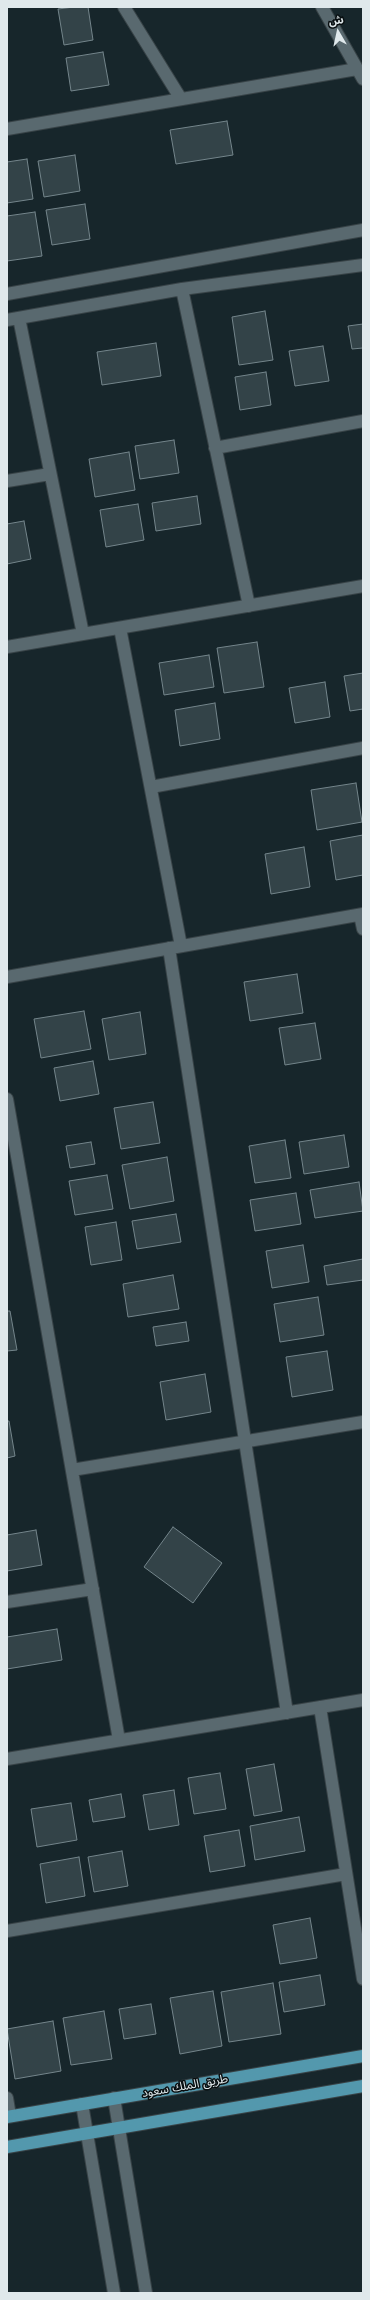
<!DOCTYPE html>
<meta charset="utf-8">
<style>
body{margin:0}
#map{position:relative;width:370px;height:2300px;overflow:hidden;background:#17262b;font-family:Inter,"Noto Sans Arabic",sans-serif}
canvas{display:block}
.frame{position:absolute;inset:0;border:8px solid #dfe8eb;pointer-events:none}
.north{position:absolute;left:318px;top:12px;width:40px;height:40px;-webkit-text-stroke:3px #080e10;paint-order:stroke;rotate:351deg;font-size:11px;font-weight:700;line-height:16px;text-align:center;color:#dfe8eb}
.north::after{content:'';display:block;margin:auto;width:14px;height:18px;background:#dfe8eb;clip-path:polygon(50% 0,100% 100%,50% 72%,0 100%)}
</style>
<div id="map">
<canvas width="370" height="2300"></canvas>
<div class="frame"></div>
<div class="north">ش</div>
</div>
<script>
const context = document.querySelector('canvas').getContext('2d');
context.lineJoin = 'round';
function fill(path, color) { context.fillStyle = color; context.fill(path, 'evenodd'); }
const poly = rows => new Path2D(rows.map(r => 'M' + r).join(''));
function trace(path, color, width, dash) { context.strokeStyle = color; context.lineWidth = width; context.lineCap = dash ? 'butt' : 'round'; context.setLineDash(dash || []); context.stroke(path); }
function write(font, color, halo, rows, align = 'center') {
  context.font = font + ' Inter,"Noto Sans Arabic",sans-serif'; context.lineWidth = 3; context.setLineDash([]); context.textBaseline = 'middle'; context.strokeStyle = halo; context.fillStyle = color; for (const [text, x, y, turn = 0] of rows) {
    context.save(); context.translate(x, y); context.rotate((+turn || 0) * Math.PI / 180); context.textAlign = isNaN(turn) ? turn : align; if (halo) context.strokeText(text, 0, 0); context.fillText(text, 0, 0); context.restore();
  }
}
const building = poly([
 [74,7,88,7,93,40,64,45,58,9,74,7],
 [103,52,109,85,71,91,66,58,103,52],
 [227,121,233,155,176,164,170,130,227,121],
 [75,155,80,191,44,197,38,161,75,155],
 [27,159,33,199,7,203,7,162,27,159],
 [85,204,90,239,52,245,46,210,85,204],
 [35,212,42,256,7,261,7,216,35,212],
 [265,311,273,360,239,365,232,317,265,311],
 [363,324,363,348,352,349,348,326,363,324],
 [156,343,161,376,102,385,97,352,156,343],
 [323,346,329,381,295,386,289,351,323,346],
 [266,372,271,405,240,410,235,377,266,372],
 [174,440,179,473,140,479,135,446,174,440],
 [129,452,135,490,95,497,89,459,129,452],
 [197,496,201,524,156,531,152,503,197,496],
 [138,504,144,540,106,547,100,510,138,504],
 [24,521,31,559,7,564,7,524,24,521],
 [257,642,264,687,224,693,217,648,257,642],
 [209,655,214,687,164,695,159,663,209,655],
 [363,673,363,709,350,711,344,676,363,673],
 [325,682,330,717,295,723,289,688,325,682],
 [215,703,220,739,180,746,175,710,215,703],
 [356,783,362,822,317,830,311,790,356,783],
 [363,835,363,875,336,880,330,841,363,835],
 [304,847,310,887,271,894,265,854,304,847],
 [297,974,303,1013,250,1021,244,982,297,974],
 [84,1011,91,1049,41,1058,34,1019,84,1011],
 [140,1012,146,1054,109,1060,102,1019,140,1012],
 [315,1023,321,1059,285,1065,279,1028,315,1023],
 [93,1061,99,1094,60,1101,54,1068,93,1061],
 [153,1102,160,1143,121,1149,114,1108,153,1102],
 [344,1135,349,1167,304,1174,299,1142,344,1135],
 [285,1140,291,1178,255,1183,249,1146,285,1140],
 [91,1142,95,1164,70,1168,66,1146,91,1142],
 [167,1157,174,1201,130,1209,122,1165,167,1157],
 [107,1175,113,1209,75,1215,69,1181,107,1175],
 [359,1182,363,1211,315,1218,310,1190,359,1182],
 [296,1193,301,1224,255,1231,250,1200,296,1193],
 [176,1214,181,1242,137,1249,132,1221,176,1214],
 [116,1222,122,1260,91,1265,85,1227,116,1222],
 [303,1245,309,1282,272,1288,266,1251,303,1245],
 [363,1259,363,1280,327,1285,324,1266,363,1259],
 [173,1275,179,1309,128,1317,123,1284,173,1275],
 [318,1297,324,1335,280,1342,274,1304,318,1297],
 [7,1311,10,1311,17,1350,7,1351,7,1311],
 [186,1322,189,1341,156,1346,153,1327,186,1322],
 [327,1351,333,1390,292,1397,286,1357,327,1351],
 [205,1374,211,1412,166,1420,160,1382,205,1374],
 [7,1421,9,1421,15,1456,7,1458,7,1421],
 [173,1527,222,1563,193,1603,144,1567,173,1527],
 [36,1530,42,1565,7,1571,7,1535,36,1530],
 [57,1629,62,1660,7,1669,7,1637,57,1629],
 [274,1764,282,1811,254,1816,246,1769,274,1764],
 [220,1773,226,1809,194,1814,188,1778,220,1773],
 [174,1790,179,1825,149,1830,143,1795,174,1790],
 [121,1794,125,1817,93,1822,89,1800,121,1794],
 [71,1803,77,1840,37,1847,31,1809,71,1803],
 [299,1817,305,1851,255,1860,250,1826,299,1817],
 [239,1830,245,1866,210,1872,204,1836,239,1830],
 [122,1851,128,1886,94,1892,88,1857,122,1851],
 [79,1857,85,1896,46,1903,40,1864,79,1857],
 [310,1918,317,1958,280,1964,273,1925,310,1918],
 [320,1975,325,2005,284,2012,279,1982,320,1975],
 [273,1983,281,2034,229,2042,221,1992,273,1983],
 [213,1991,222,2046,180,2054,170,1998,213,1991],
 [151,2004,156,2034,124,2039,119,2009,151,2004],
 [104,2011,112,2059,71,2065,63,2018,104,2011],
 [53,2021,61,2071,15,2079,7,2029,53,2021]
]);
fill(building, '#334348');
trace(building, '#74858b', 1);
const minor = poly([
 [124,7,181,99],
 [322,7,363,79],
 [7,129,357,69],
 [182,289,249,606],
 [7,294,363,230],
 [19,318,83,634],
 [7,320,182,289,363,265],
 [215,448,363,421],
 [7,481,50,474],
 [120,628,181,946],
 [7,647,363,586],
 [151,787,363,748],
 [360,915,363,929],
 [169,948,287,1713],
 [7,977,363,914],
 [7,1099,119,1740],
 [72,1470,363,1422],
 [7,1602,93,1589],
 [320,1707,363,1979],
 [7,1759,363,1700],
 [7,1931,346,1874],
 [7,2098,10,2116],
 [114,2098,146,2293],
 [82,2104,114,2293]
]);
const major = poly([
 [7,2117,363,2056],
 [7,2147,363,2086]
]);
trace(minor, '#384347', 14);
trace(major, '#384347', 14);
trace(minor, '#59696f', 12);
trace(major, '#5398ad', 12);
write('12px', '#dfe8eb', '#080e10', [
 ["طريق الملك سعود",185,2086,-10]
]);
</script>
